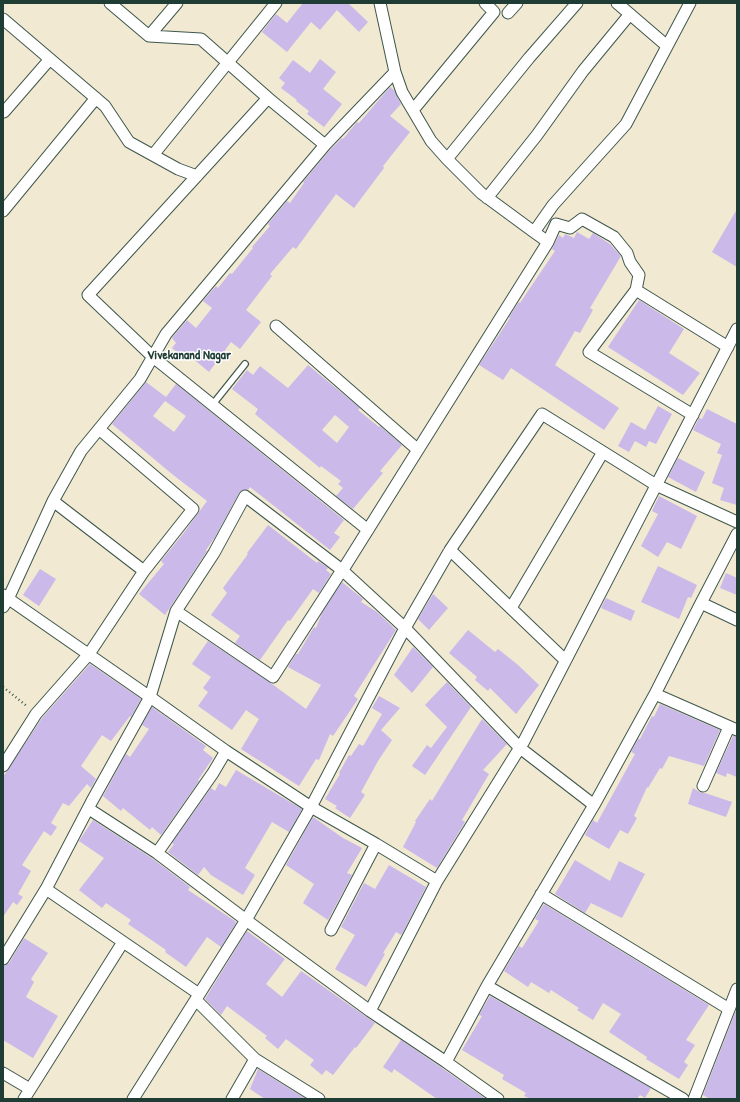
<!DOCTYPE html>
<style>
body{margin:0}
#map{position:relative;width:740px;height:1102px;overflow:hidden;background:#f1e9d1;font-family:"Patrick Hand",sans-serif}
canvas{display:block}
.frame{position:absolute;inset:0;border:4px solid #1f3d34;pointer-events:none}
</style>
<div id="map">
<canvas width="740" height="1102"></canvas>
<div class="frame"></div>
</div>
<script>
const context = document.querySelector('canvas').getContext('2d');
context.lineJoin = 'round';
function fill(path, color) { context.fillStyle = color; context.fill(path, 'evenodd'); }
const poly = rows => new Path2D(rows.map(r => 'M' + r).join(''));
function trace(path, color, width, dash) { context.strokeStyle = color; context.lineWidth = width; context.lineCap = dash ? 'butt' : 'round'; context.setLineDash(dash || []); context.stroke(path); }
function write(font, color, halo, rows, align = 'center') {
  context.font = font + ' "Patrick Hand",sans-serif'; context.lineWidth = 3; context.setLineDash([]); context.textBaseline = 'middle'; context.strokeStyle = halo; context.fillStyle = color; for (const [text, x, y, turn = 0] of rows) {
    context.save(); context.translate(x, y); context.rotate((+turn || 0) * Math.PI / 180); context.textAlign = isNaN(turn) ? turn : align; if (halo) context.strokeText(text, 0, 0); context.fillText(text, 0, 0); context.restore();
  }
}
fill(poly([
 [303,3,348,3,368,22,359,32,337,10,320,30,311,22,287,52,262,32,276,14,287,23],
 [320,59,336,72,323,89,342,104,324,127,307,114,309,111,296,101,297,100,281,88,285,83,279,78,293,60,310,73],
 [390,87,394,90,401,104,390,116,410,132,383,166,384,168,354,208,336,194,296,249,293,247,270,274,272,276,246,310,261,322,240,349,231,342,209,372,185,352,182,356,172,348,176,343,172,338,187,320,196,328,212,308,203,301,216,286,218,288,230,273,232,274,253,248,252,247,270,226,268,224,287,201,290,203,304,183,303,182,330,150,342,138,343,139,357,122,359,123],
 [737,209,737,267,712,252],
 [577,232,589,239,593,233,610,244,621,256,590,308,593,310,580,333,575,331,555,365,619,408,604,430,511,368,503,380,479,365,510,318,509,317,519,302,520,303,555,251,552,249,559,235,563,238,565,234,574,238],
 [639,300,684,329,669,353,700,373,683,395,608,347],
 [308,365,360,408,358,410,379,427,380,426,402,445,380,471,383,473,353,509,336,496,343,488,338,484,341,481,321,466,320,468,255,414,258,409,232,389,247,370,253,375,260,366,288,388],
 [335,415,349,427,337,443,322,430],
 [146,382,166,397,176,384,344,520,334,533,340,537,330,550,250,487,248,490,242,490,239,493,215,537,206,550,207,551,165,615,139,594,164,564,161,561,183,534,207,501,172,474,112,424],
 [165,401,186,416,174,432,153,416],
 [658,406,672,414,656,444,649,441,646,447,635,441,629,452,618,446,631,422,645,430],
 [707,409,737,424,737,505,720,500,724,488,712,483,722,455,717,453,721,444,693,430,699,418,702,419],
 [678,458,705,472,696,492,668,477],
 [659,496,697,516,681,549,667,542,658,557,641,546,658,514,652,511],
 [268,525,317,563,318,561,328,568,326,570,331,574,319,593,313,589,290,621,288,620,260,660,235,643,240,636,211,615,227,593,223,588,248,554,247,553],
 [658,566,697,585,691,598,688,597,679,619,641,602],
 [40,569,56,579,39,606,23,595],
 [726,573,737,578,737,595,720,588],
 [342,582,363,599,361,602,377,612,396,630,354,696,358,699,333,736,330,734,319,760,316,759,299,786,241,749,259,719,246,710,232,730,198,706,208,692,203,688,211,677,192,664,208,641,272,684,306,709,321,685,288,667,296,654,298,654,314,627,316,628,322,613],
 [433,594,448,608,429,630,418,619],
 [606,598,635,611,631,621,601,608],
 [468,630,495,652,498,649,518,665,539,685,516,714,490,688,488,691,475,680,477,677,449,653],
 [413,647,433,667,412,693,394,675],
 [90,664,141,699,131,717,130,716,111,741,102,735,81,766,96,779,91,788,87,784,69,806,63,803,51,823,57,827,51,836,44,831,22,865,31,871,18,894,23,897,17,905,13,902,3,917,3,777,42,718],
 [447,682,471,707,425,775,412,766,427,745,431,748,447,727,425,705],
 [379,696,400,708,381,730,392,740,378,761,361,792,365,795,350,818,335,808,337,806,325,799,340,774,339,773,349,755,351,756,359,744,363,746,382,714,372,708],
 [660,704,720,730,704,766,669,756,662,769,660,768,648,788,647,787,634,816,637,818,628,834,620,830,609,849,585,835,593,820,597,823,635,754,631,752,638,739,640,739,652,716,654,717],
 [152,707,206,746,203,750,213,758,198,780,199,781,161,835,152,827,150,830,123,808,121,811,103,796,126,754,130,757,149,729,142,725],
 [482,719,507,744,483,770,489,774,462,820,465,822,437,868,403,847,416,822,415,821,430,799,432,801],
 [733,736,737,737,737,777,727,773,726,777,716,773],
 [236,770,302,809,289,832,272,822,245,868,255,875,243,895,211,875,204,867,198,875,168,852,174,844,172,843,211,788,215,791,219,783,226,787],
 [693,788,701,793,705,793,732,802,726,817,688,804],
 [313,817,343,838,362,848,347,873,352,875,328,920,303,903,314,884,286,865],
 [93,820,153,859,190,887,188,890,235,921,236,923,221,947,207,937,186,967,165,952,166,950,128,924,131,920,106,903,102,908,79,890,104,858,79,841],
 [575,860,610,881,619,861,645,874,622,918,591,903,585,913,555,894],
 [389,865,426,887,403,932,401,935,396,932,383,953,385,954,366,987,335,969,355,935,341,927,364,883,375,889],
 [544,904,709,1005,686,1040,695,1045,684,1062,688,1065,679,1079,646,1059,647,1057,609,1032,621,1014,603,1003,593,1020,577,1010,579,1008,551,990,549,993,531,982,528,987,504,971,519,946,522,948,539,921,535,919],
 [247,931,285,959,266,984,282,997,301,971,375,1023,356,1048,355,1047,333,1075,326,1070,322,1075,310,1065,314,1060,286,1039,278,1049,265,1038,267,1036,227,1006,221,1015,205,999],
 [24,938,48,953,31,979,34,982,26,997,58,1016,33,1058,3,1040,3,966,9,963],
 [490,996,651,1088,645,1098,640,1095,637,1099,531,1099,524,1096,526,1093,502,1079,504,1075,462,1050,482,1016,479,1015],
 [737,1008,737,1099,710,1099,703,1095],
 [401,1040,442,1068,486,1099,437,1099,394,1069,392,1073,383,1067],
 [258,1069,306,1099,265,1099,250,1089]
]), '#cab9e9');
const service = poly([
 [213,404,245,364]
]);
const minor = poly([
 [110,3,149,36,177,3],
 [380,3,395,72,402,92,431,141,447,159,481,193,534,232,553,205,626,124,690,3],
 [617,3,667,46],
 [508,13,517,3],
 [3,19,105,106,129,142,178,169,197,176],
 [149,36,201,39,268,98],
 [413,110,494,12,485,3],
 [4,112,50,59],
 [325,145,268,98,88,295,153,357,368,530],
 [153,155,276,3],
 [447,159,529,58,577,3],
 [487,198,537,135,583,71,630,14],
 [3,211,96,98],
 [548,242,556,224,570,228,582,219,614,237,627,253,630,262,639,275,636,290,589,352,693,415],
 [636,290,728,347],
 [276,326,418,450],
 [53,501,144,571,193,509,99,429],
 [450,550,565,660],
 [701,603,737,534],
 [3,607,8,599,53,501,81,451,140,379,166,334,325,145,395,72],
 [511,608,603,452],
 [176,611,214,553,245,496,342,570,405,628,520,748,594,805],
 [737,620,701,603,655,694,737,730],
 [3,766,36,714,89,654,144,571],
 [703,786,729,727],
 [89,809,157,853,246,920,311,807,405,628,450,550,542,414,656,485,737,522],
 [157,853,213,773,226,751],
 [437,881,376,844,311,807,226,751,150,697,176,611,273,677,342,570,344,568,548,242,534,232],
 [46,889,199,994],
 [541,894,729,1009],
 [331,930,376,844],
 [3,959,46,889,92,801,150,697,3,595],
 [487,986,683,1099],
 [196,1000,255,1059],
 [370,1011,446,1062,487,986,594,805,655,694],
 [446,1062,498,1099],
 [3,1073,30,1089],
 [24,1099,123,942],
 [133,1099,246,920,370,1011,437,881,524,741,737,329],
 [232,1099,255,1059,319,1099],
 [694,1099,737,989]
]);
trace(service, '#3e574c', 8);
trace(minor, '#3e574c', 13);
trace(poly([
 [3,687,28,707]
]), '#3e574c', 2.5, [1, 3]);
trace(service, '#fff', 5.5);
trace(minor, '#fff', 11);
write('bold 13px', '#1f3d34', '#fff', [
 ["Vivekanand Nagar",189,356]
]);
</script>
